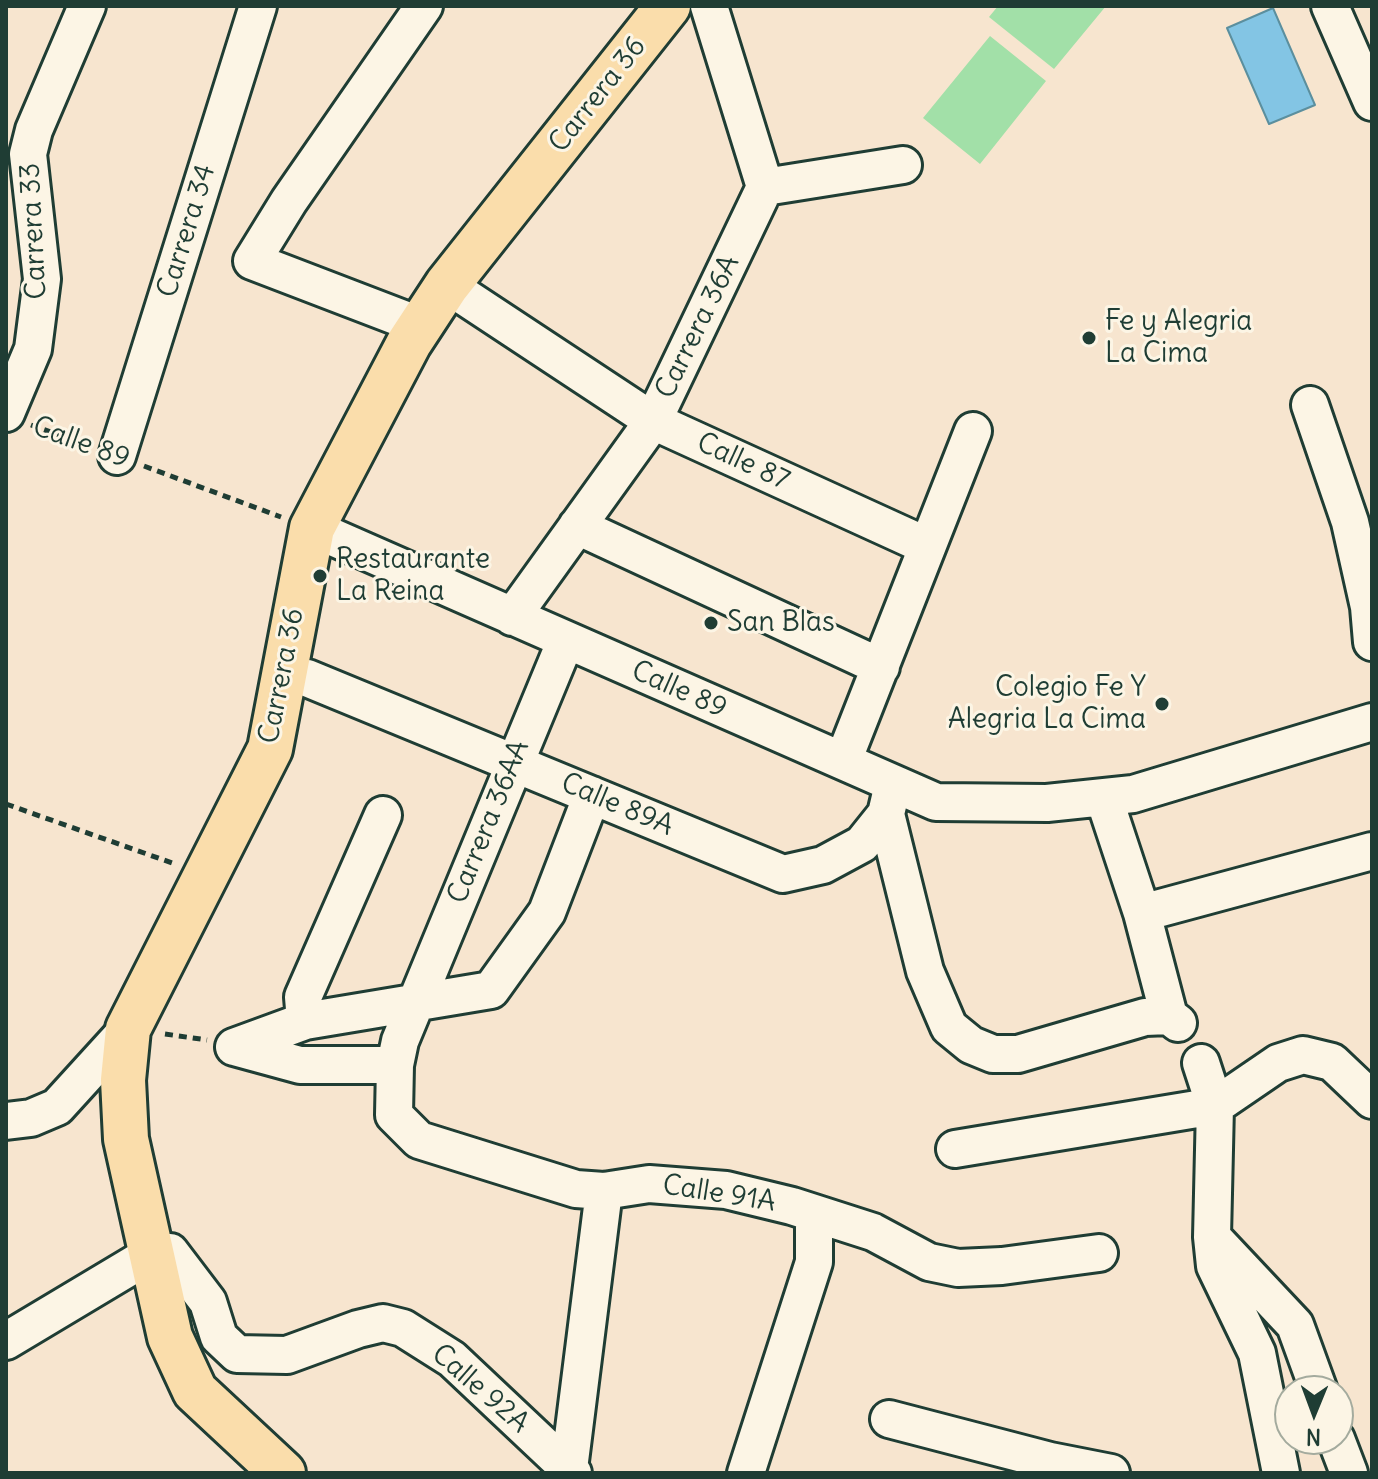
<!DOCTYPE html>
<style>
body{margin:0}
#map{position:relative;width:1378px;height:1479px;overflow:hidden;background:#f7e5cf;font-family:Delius,sans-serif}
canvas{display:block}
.frame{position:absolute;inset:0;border:8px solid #1f3d34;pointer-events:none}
.north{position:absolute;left:1274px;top:1375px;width:80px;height:80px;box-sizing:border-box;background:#fcf5e5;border:2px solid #a4ab9e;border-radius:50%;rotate:181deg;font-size:22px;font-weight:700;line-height:32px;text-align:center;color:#1f3d34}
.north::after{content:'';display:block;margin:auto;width:28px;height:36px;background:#1f3d34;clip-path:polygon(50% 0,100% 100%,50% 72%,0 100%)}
</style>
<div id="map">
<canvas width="1378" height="1479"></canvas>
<div class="frame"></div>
<div class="north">N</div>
</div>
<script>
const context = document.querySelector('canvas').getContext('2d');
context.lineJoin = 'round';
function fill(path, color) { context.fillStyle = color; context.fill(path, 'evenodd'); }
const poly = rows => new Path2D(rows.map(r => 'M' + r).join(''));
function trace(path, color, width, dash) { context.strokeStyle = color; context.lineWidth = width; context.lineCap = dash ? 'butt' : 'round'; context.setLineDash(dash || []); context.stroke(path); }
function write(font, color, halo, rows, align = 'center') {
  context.font = font + ' Delius,sans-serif'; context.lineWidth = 6; context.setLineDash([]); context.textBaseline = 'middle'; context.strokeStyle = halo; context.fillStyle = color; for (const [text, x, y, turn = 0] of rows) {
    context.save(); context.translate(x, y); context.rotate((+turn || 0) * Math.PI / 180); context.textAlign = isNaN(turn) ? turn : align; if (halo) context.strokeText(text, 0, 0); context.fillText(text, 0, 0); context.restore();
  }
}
fill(poly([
 [998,6,1106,6,1054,69,989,17],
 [990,36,1046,81,980,164,923,118]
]), '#a2e0a8');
const water = poly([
 [1273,8,1315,105,1269,124,1227,28,1273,8]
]);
fill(water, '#83c5e4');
trace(water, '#5b8f9e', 2);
const minor = poly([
 [1330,6,1372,102],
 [765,187,903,165],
 [447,285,653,421,927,546],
 [419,325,252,261,289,201,424,6],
 [1310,405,1350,522,1369,607,1372,642],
 [6,413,33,349,42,279,28,154,34,130,87,6],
 [117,456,258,6],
 [577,526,881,667],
 [312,528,936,802,1047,803,1133,794,1372,722],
 [512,617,653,421,765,187,709,6],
 [566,640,400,1041,395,1065,394,1115,419,1140,576,1189,604,1191,649,1184,726,1190,792,1206,873,1232,929,1262,958,1268,1002,1266,1099,1253],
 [307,678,783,874,823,865,862,844,886,814,893,784],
 [843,761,973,431],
 [1104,798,1142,913,1169,1016],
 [886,814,925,971,949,1027,971,1045,993,1054,1018,1054,1145,1017,1169,1016,1178,1023],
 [1142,913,1372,851],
 [305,1021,303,997,383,815],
 [234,1047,305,1021,491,990,547,912,592,795],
 [234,1047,300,1065,395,1065],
 [1201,1063,1215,1106,1212,1237,1215,1266,1257,1353,1281,1473],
 [6,1121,31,1118,57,1107,128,1029],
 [955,1149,1215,1106,1278,1063,1303,1055,1332,1062,1372,1100],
 [1216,1241,1295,1325,1319,1391],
 [6,1341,153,1253,170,1252,208,1302,219,1337,237,1354,287,1355,358,1329,383,1323,403,1328,452,1359,573,1473],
 [889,1419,1050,1461,1111,1473],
 [1336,1439,1349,1473],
 [564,1473,569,1469,604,1191],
 [746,1473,814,1262,814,1214]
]);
const major = poly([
 [283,1473,195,1391,170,1337,126,1139,123,1080,128,1029,270,749,312,528,409,343,447,285,668,6]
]);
trace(minor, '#1f3d34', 42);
trace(major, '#1f3d34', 50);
trace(poly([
 [31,425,90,446],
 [144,466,281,517],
 [6,804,175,864],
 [165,1034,207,1040]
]), '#1f3d34', 5, [8, 6]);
trace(minor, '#fcf5e5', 36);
trace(major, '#faddab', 44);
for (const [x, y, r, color] of [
 [1089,338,8,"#1f3d34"],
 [320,576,8,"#1f3d34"],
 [711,623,8,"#1f3d34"],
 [1162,704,8,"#1f3d34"]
]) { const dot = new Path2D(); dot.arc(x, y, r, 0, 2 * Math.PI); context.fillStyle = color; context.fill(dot); trace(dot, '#fcf5e5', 3); }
write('28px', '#1f3d34', '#fcf5e5', [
 ["Carrera 36",598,95,-52],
 ["Carrera 33",34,231,-93],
 ["Carrera 34",187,231,-73],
 ["Carrera 36A",698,327,-64],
 ["Calle 89",81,443,20],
 ["Calle 87",743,462,25],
 ["Carrera 36",282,676,-79],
 ["Calle 89",679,690,24],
 ["Calle 89A",617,805,23],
 ["Carrera 36AA",489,822,-68],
 ["Calle 91A",719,1194,9],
 ["Calle 92A",480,1389,41]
]);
write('28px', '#1f3d34', '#fcf5e5', [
 ["Fe y Alegria",1105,322],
 ["La Cima",1105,354],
 ["Restaurante",336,560],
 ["La Reina",336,592],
 ["San Blas",727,623],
 ["Colegio Fe Y",1146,688,"right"],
 ["Alegria La Cima",1146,720,"right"]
], 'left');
</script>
